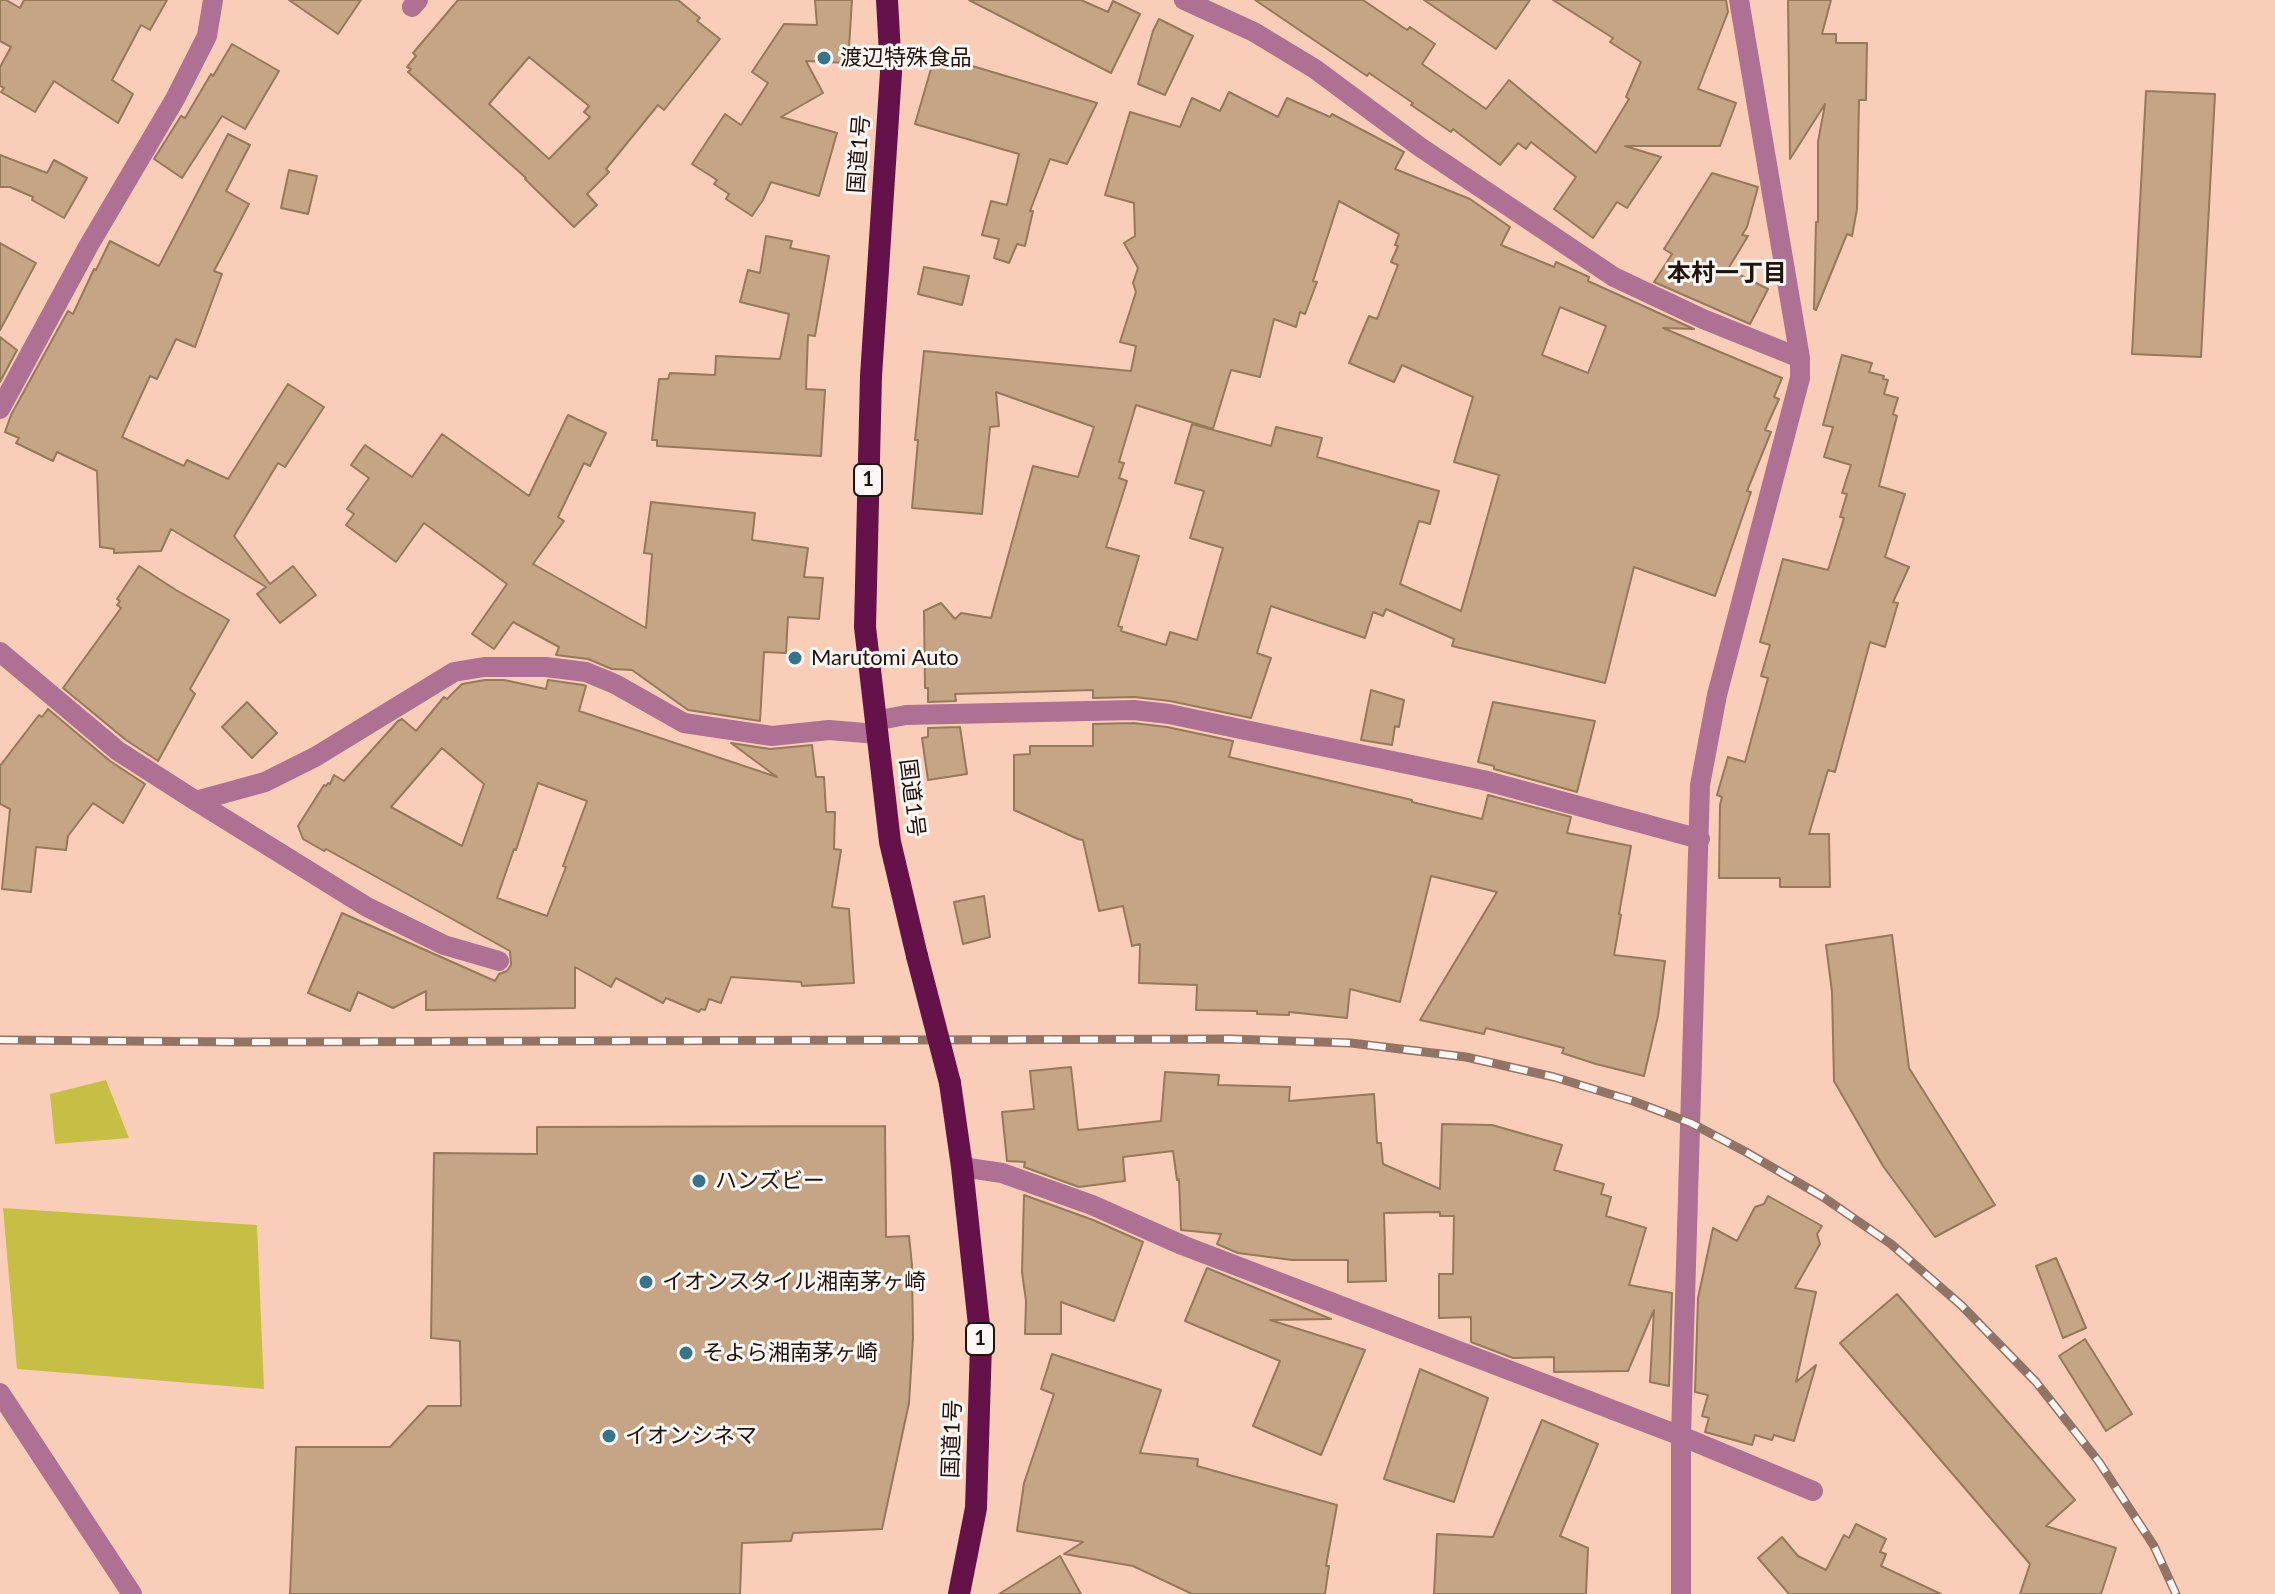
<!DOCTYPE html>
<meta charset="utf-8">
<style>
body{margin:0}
canvas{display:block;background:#facdb9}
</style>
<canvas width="2275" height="1594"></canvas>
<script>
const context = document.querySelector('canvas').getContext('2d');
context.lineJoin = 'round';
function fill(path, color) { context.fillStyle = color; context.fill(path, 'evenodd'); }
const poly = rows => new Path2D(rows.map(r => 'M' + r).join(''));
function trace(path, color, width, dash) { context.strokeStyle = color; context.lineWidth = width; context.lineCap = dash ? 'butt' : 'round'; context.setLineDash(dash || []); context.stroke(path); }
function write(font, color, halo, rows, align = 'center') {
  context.font = font + ' Lato,"Noto Sans JP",sans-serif'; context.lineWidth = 6; context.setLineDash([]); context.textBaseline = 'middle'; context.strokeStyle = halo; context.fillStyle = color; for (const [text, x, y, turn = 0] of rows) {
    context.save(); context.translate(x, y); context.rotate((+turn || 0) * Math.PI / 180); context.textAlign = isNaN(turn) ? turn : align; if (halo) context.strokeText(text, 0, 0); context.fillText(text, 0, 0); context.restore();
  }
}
fill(poly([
 [106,1080,129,1138,55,1144,50,1094],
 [3,1208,257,1225,264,1389,17,1369]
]), '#c7bf45');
const building = poly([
 [0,0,6,0,20,8,24,0,167,0,150,30,141,25,112,80,133,94,118,123,54,81,35,112,1,92,4,88,0,86,0,67,11,47,0,41,0,0],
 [289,0,361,0,338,34,289,0],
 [458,0,678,0,700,18,697,21,720,39,664,110,658,105,606,169,609,172,587,194,597,205,574,227,525,179,526,178,408,72,411,69,407,67,416,56,413,53,458,0],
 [529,57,589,106,584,112,590,117,549,159,489,104,529,57],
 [815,0,852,0,848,63,806,61,823,93,781,117,837,133,819,196,771,182,763,200,752,216,726,199,729,194,714,184,717,180,692,164,725,114,741,125,768,83,752,72,784,24,817,25,815,0],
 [969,0,1081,0,1108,12,1113,1,1140,14,1111,73,969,0],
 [1255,0,1363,0,1407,30,1410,27,1435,44,1422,64,1486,109,1509,80,1596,153,1629,99,1626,97,1641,62,1610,42,1613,38,1553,0,1726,0,1728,12,1698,89,1736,103,1720,146,1625,146,1661,157,1627,208,1617,202,1593,238,1554,209,1576,177,1531,142,1526,149,1518,143,1500,165,1453,129,1451,132,1411,105,1413,103,1369,73,1367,76,1255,0],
 [1424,0,1530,0,1496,49,1424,0],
 [1788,0,1831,0,1822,34,1836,34,1836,43,1867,43,1866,100,1859,100,1857,209,1852,236,1847,234,1816,310,1814,309,1816,222,1818,222,1818,142,1825,104,1790,159,1788,0],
 [1159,19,1193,36,1165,95,1138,84,1153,31,1159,19],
 [232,44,279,71,245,129,222,116,182,178,154,159,181,116,185,118,211,74,213,76,232,44],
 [935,55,1097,103,1067,164,1050,159,1030,211,1033,211,1025,246,1017,244,1009,263,994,258,999,239,982,235,991,201,1007,205,1019,154,915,124,935,55],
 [2146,91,2215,94,2201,357,2132,354,2146,91],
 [1229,92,1278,117,1287,98,1330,117,1332,114,1404,152,1395,169,1470,199,1510,227,1501,245,1554,267,1556,262,1589,277,1588,281,1694,329,1663,328,1782,378,1774,397,1779,399,1765,430,1771,432,1747,491,1751,492,1715,596,1634,567,1605,683,1452,646,1454,639,1386,609,1383,616,1373,612,1365,638,1271,606,1257,653,1271,658,1251,718,1170,701,1134,697,1093,698,1093,690,955,694,956,701,928,702,928,688,925,688,924,611,941,603,955,619,961,613,991,618,1033,466,1078,477,1094,427,996,392,999,426,990,427,982,514,912,508,918,440,915,440,924,351,1131,371,1136,346,1120,342,1136,292,1133,283,1138,268,1124,243,1135,236,1134,203,1105,195,1130,112,1180,127,1192,98,1220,111,1229,92],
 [1339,201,1399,234,1395,245,1398,246,1391,262,1398,265,1377,319,1369,316,1349,363,1394,382,1402,365,1473,397,1454,462,1499,475,1461,611,1400,584,1419,521,1430,524,1439,491,1317,457,1322,438,1276,427,1271,446,1192,424,1175,483,1204,491,1190,538,1223,548,1197,640,1170,632,1166,645,1121,631,1122,627,1118,626,1139,556,1106,547,1127,481,1119,478,1124,463,1119,462,1136,405,1213,429,1231,370,1260,377,1274,319,1296,327,1300,312,1305,314,1317,282,1313,281,1339,201],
 [1560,307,1606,326,1588,373,1542,355,1560,307],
 [228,134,250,145,226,191,249,204,214,271,222,274,195,347,176,339,157,379,150,376,122,437,184,466,187,460,228,479,288,384,324,407,285,467,278,463,234,536,270,584,293,566,316,595,280,623,257,594,266,587,171,529,161,551,114,553,114,549,100,547,97,471,57,452,53,461,16,443,19,438,5,432,11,415,68,311,73,314,94,269,96,270,110,241,159,266,228,134],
 [0,155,47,173,54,160,87,178,64,218,32,200,33,197,10,187,0,187,0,155],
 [289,170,317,176,308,214,281,208,289,170],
 [1712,173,1758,187,1747,227,1742,235,1748,236,1728,269,1768,289,1750,324,1654,282,1672,254,1664,249,1712,173],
 [766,236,792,241,790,248,829,256,815,336,808,335,806,389,825,390,821,456,657,446,657,440,652,440,659,379,668,379,670,373,715,375,716,356,780,359,789,314,740,302,748,270,760,273,766,236],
 [0,243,36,263,0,330,0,243],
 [924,267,969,276,962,305,918,294,924,267],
 [0,337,17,350,0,382,0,337],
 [1842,355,1872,363,1869,372,1884,376,1883,379,1888,380,1884,394,1898,398,1893,414,1897,416,1879,486,1905,494,1885,557,1909,567,1893,602,1898,603,1885,647,1870,642,1835,772,1828,770,1809,834,1829,834,1830,887,1780,887,1780,878,1719,878,1720,805,1722,797,1717,795,1728,757,1745,762,1768,678,1761,676,1770,645,1760,642,1783,559,1828,570,1844,518,1840,517,1847,494,1842,493,1851,465,1824,457,1833,427,1823,425,1842,355],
 [568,415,606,433,590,466,584,463,558,517,564,521,533,564,646,628,652,554,644,553,651,502,755,513,752,540,808,548,804,577,823,578,819,619,788,617,786,653,764,652,760,721,688,710,632,670,612,669,588,659,556,655,559,647,513,622,494,649,472,634,507,584,424,523,396,562,346,525,354,514,347,509,369,478,351,465,365,445,412,477,442,434,529,496,568,415],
 [139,566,176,590,229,620,190,689,195,694,158,761,126,740,63,688,121,608,117,605,120,601,117,599,139,566],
 [485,680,504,680,546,689,548,680,583,685,586,686,579,711,777,777,731,743,770,749,812,745,816,777,824,777,826,812,835,812,834,849,841,850,832,907,849,909,854,983,802,986,801,982,731,977,721,1003,709,999,705,1010,701,1009,699,1012,666,998,663,1003,616,978,611,987,575,967,575,1008,426,1010,426,991,393,1008,358,992,350,1011,308,993,342,913,495,981,499,974,507,971,511,965,510,951,326,849,324,851,303,839,298,826,324,785,326,786,328,783,330,784,334,775,344,781,398,721,402,719,416,731,444,697,447,699,462,684,485,680],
 [442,748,484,784,462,846,391,807,442,748],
 [538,783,587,801,563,866,566,867,547,916,497,898,514,849,516,850,538,783],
 [1371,690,1404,700,1399,727,1395,726,1392,745,1361,740,1371,690],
 [247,702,277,733,252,758,222,727,247,702],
 [1493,702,1595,721,1577,792,1494,769,1494,766,1478,762,1493,702],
 [48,709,110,761,145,784,123,823,93,803,68,836,66,850,36,847,31,892,2,889,10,809,0,804,0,766,39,715,42,717,48,709],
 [1133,723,1167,727,1233,741,1229,757,1412,800,1412,802,1482,819,1488,795,1571,817,1567,833,1631,846,1619,914,1621,915,1614,955,1665,961,1658,1016,1644,1076,1596,1064,1562,1053,1564,1048,1486,1028,1484,1034,1420,1020,1497,892,1431,876,1400,1002,1350,989,1347,1018,1289,1012,1289,1015,1257,1014,1257,1011,1196,1010,1197,985,1139,983,1140,944,1132,946,1123,906,1099,911,1083,840,1078,839,1014,810,1014,755,1030,754,1030,746,1093,746,1093,724,1133,723],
 [960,727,967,774,928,780,922,738,928,737,928,728,960,727],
 [984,896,990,937,963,944,954,902,984,896],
 [1892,935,1909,1068,1995,1205,1935,1237,1883,1166,1834,1081,1832,992,1826,945,1892,935],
 [1071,1067,1078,1130,1161,1121,1165,1072,1219,1075,1218,1085,1290,1087,1289,1101,1374,1094,1377,1143,1381,1143,1383,1164,1440,1189,1442,1124,1492,1125,1562,1145,1554,1170,1604,1184,1601,1194,1611,1197,1606,1216,1646,1228,1629,1285,1672,1293,1669,1386,1650,1382,1654,1310,1628,1371,1554,1372,1554,1357,1513,1358,1471,1342,1471,1317,1439,1318,1439,1274,1453,1274,1454,1216,1440,1216,1440,1212,1384,1213,1386,1281,1348,1282,1348,1260,1292,1260,1238,1253,1217,1244,1221,1234,1181,1230,1179,1179,1177,1180,1173,1151,1123,1157,1125,1181,1079,1187,1024,1167,1025,1162,1007,1161,1002,1112,1034,1109,1030,1071,1071,1067],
 [885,1126,886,1237,909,1236,912,1265,913,1338,909,1403,882,1529,793,1533,791,1541,742,1543,740,1594,290,1594,296,1447,390,1447,428,1406,461,1406,460,1341,431,1338,434,1153,537,1154,537,1127,885,1126],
 [1024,1195,1093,1220,1143,1242,1114,1321,1061,1302,1061,1334,1025,1334,1026,1301,1022,1272,1024,1195],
 [1768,1196,1822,1226,1817,1234,1820,1244,1795,1288,1816,1292,1796,1382,1816,1365,1794,1441,1774,1435,1772,1440,1755,1435,1752,1445,1705,1432,1709,1418,1702,1416,1708,1395,1695,1392,1698,1298,1713,1228,1737,1241,1755,1207,1764,1204,1768,1196],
 [2056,1258,2086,1328,2063,1338,2036,1266,2056,1258],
 [1207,1268,1331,1319,1270,1320,1365,1350,1321,1455,1253,1426,1280,1361,1185,1321,1207,1268],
 [1897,1294,2075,1500,2046,1526,2116,1548,2101,1594,2020,1594,2030,1564,1840,1343,1897,1294],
 [2085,1339,2132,1414,2106,1431,2059,1356,2085,1339],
 [1052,1354,1161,1390,1140,1453,1198,1459,1197,1466,1337,1505,1326,1566,1329,1566,1325,1594,1192,1594,1133,1566,1064,1554,1083,1542,1017,1531,1024,1483,1054,1394,1041,1389,1052,1354],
 [1420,1369,1488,1398,1454,1502,1384,1479,1420,1369],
 [1542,1420,1598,1444,1560,1536,1588,1548,1586,1594,1434,1594,1437,1534,1493,1537,1542,1420],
 [1856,1524,1886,1539,1880,1552,1886,1554,1881,1566,1941,1594,1789,1594,1758,1558,1782,1537,1798,1556,1826,1570,1844,1535,1849,1538,1856,1524],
 [1060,1556,1081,1594,999,1594,1060,1556]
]);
fill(building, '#c5a586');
trace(building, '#96785a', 2);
trace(poly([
 [1184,0,1254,32,1315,69,1420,147,1614,277,1703,319,1800,358],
 [412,7,418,0],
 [0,409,89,245,175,99,207,36,213,0],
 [0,652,118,751,196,801,265,782,315,757,454,672,484,667,546,667,586,672,615,684,684,723,772,736,829,730,877,734],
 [875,721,906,715,1134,710,1169,714,1483,780,1700,839],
 [196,801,367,907,444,945,499,961],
 [962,1167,1002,1173,1092,1205,1182,1245,1681,1436,1813,1491],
 [1681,1594,1681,1436,1700,785,1717,695,1800,378,1800,358,1739,0]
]), '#af7193', 20);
trace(poly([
 [0,1393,132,1594]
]), '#af7193', 20);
trace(poly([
 [887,0,891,72,871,376,865,627,890,842,917,956],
 [950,1083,962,1167,981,1344,976,1508,959,1594]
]), '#66124a', 22);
const rail = poly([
 [0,1040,244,1042,1230,1039,1351,1043,1466,1057,1554,1077,1633,1101,1691,1123,1746,1152,1823,1197,1891,1244,1961,1305,2036,1382,2099,1462,2154,1546,2176,1594]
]);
trace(rail, '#927466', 9);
trace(rail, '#fdf8f6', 6, [18]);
trace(poly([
 [917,956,950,1083]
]), '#66124a', 22);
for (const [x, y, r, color] of [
 [824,58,8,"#37738a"],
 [795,658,8,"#37738a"],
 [699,1181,8,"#37738a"],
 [646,1282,8,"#37738a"],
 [686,1353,8,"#37738a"],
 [609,1436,8,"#37738a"]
]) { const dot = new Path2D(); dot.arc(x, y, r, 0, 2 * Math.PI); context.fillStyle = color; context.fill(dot); trace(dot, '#fdf8f6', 3); }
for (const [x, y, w] of [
 [868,480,28],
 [980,1339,28]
]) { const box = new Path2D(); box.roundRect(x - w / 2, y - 16, w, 32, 6); context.fillStyle = '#fdf8f6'; context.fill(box); trace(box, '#21120b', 2); }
write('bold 20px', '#21120b', null, [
 ["1",868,480],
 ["1",980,1339]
]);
write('22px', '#21120b', '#fdf8f6', [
 ["渡辺特殊食品",840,58],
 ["Marutomi Auto",811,658],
 ["ハンズビー",715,1181],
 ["イオンスタイル湘南茅ヶ崎",662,1282],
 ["そよら湘南茅ヶ崎",702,1353],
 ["イオンシネマ",625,1436]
], 'left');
write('22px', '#21120b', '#fdf8f6', [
 ["国道1号",859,154,-86],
 ["国道1号",912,798,83],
 ["国道1号",952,1439,-88]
]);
write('bold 24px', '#21120b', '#fdf8f6', [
 ["本村一丁目",1727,273]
]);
</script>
